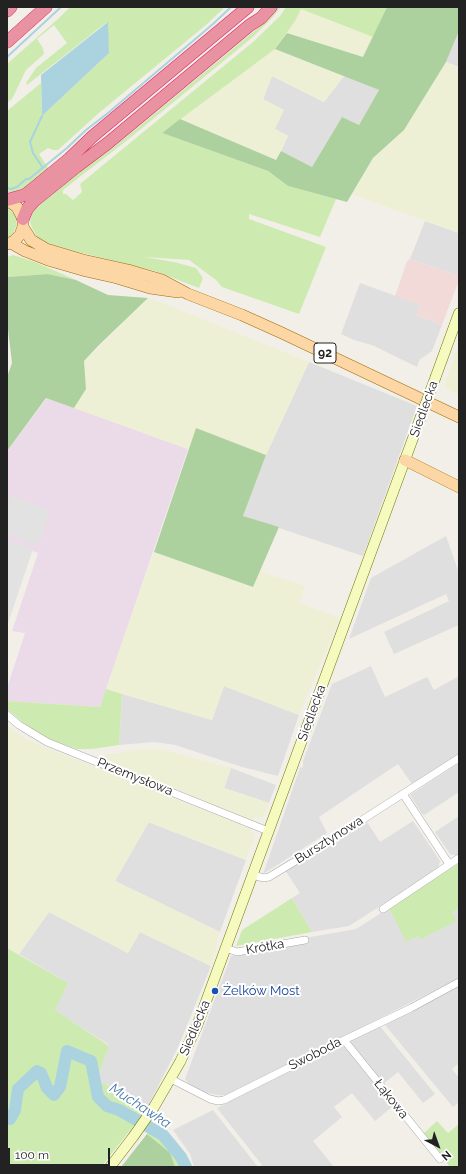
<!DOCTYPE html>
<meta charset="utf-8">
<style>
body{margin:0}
#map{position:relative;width:466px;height:1174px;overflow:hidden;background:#f2efe9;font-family:Raleway,sans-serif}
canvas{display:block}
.frame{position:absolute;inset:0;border:8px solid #222;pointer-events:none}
.north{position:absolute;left:418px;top:1126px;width:40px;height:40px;-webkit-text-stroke:3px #fff;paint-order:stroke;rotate:139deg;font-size:11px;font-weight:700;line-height:16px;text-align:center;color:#222}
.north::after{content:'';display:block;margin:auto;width:14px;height:18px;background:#222;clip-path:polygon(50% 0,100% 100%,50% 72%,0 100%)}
.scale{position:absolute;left:8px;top:1148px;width:102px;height:18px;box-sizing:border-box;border:2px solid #222;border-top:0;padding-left:5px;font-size:12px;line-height:14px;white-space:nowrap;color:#222;-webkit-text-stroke:3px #fff;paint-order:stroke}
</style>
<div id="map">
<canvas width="466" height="1174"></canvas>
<div class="frame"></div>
<div class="north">N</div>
<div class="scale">100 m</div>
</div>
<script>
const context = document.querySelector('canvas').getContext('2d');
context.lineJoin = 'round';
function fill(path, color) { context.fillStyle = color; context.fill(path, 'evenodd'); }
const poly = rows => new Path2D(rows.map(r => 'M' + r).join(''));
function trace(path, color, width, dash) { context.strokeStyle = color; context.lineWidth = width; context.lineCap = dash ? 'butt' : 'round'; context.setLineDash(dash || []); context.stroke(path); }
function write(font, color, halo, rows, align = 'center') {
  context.font = font + ' Raleway,sans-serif'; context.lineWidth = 4; context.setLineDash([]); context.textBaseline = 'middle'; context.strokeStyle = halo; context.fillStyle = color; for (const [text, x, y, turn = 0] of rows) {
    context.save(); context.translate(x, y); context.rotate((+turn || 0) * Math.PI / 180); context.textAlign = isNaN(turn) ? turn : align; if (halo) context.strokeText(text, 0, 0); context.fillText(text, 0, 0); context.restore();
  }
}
fill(poly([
 [459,31,459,67,446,62],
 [272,76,324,102,344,76,379,90,359,125,342,117,312,167,281,151,288,136,275,129,263,99],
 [425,221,459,233,459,276,410,259],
 [360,283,421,305,417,315,442,325,432,351,419,360,417,367,372,345,354,340,341,334],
 [309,362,417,406,363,556,243,516,266,455],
 [446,536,459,573,459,625,394,654,384,632,449,601,446,594,349,639,371,578],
 [371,666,385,697,427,677,434,690,459,676,459,754,412,784,398,764,319,817,327,833,263,874,300,768,303,767,303,761,332,684],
 [224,686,299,715,278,776,242,767,175,745,155,742,119,745,122,694,212,720],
 [459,763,459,792,424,815,422,814,410,795],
 [231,768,276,785,269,803,224,788],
 [459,816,459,856,458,856,450,854,435,832],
 [413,821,440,861,438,869,349,926,312,932,292,898,300,893,285,870,333,842,337,842,367,822,380,842],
 [148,822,246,860,220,932,115,881],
 [389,908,407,941,418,935,420,940,456,921,452,913,459,909,459,978,228,1095,217,1095,200,1091,188,1083,185,1079,231,956,306,943,305,938,356,929],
 [49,912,128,953,140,932,211,966,179,1045,146,1110,97,1079,109,1045,54,1010,68,983,19,954],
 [459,985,459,1063,452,1069,459,1078,459,1102,453,1107,385,1025],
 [379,1025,435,1094,423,1103,398,1072,383,1084,347,1041],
 [342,1044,393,1106,375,1121,352,1093,334,1107,342,1117,313,1141,334,1167,260,1167,262,1165,217,1108],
 [213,1110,258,1167,194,1167,190,1154,173,1130]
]), '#e0dfdf');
fill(poly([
 [410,259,459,276,459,280,442,325,417,315,420,305,395,296,407,261]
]), '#f2dad9');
fill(poly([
 [47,398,188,449,100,707,7,701,7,688,25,633,12,631,38,553,7,541,7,451]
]), '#ebdbe8');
fill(poly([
 [301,9,373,37,364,58,287,33],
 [275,49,344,76,324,102,272,76,263,99,284,110,275,129,288,136,276,160,180,119],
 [446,62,459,67,459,233,351,194,373,158,404,130],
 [148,298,163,303,309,362,266,455,196,428,188,449,74,408,86,389,84,362],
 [458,345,459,346,459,396,444,387],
 [154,552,253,587,259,571,305,586,299,603,340,618,299,715,224,686,212,720,106,689],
 [7,725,27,740,251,829,250,832,253,833,255,837,246,860,149,822,115,881,220,932,211,966,140,932,128,953,49,912,19,954,7,948],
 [141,749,160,749,231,768,224,788,269,803,264,816,259,818,255,817,253,821,97,756]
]), '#eef0d5');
fill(poly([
 [70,7,225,7,206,25,100,112,58,150,53,150,48,148,39,154,49,169,20,192,7,193,7,111,41,83,42,116,109,53,107,22,27,85,26,83,36,68,67,43,54,25,37,39,43,48,44,54,26,70,12,99,7,103,7,64,59,18],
 [278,7,281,7,273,17,253,37,125,142,77,179,63,190,63,194,66,194,73,200,82,192,80,184,253,42,280,16,286,7,387,7,373,37,301,9,295,21,275,49,162,133,268,171,288,186,336,199,320,237,249,214,249,219,326,247,299,314,222,287,216,280,189,260,144,257,174,262,196,268,203,278,199,288,155,271,74,251,43,242,37,237,33,230,30,222,33,210,85,167,113,148,259,27],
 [7,208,15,214,17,225,12,235,7,238],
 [13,255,35,262,76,280,48,274,7,277,7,257],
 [106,689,122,694,119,745,92,749,77,749,54,741,32,730,7,709,7,701,100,707],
 [459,863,459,909,452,913,457,921,420,940,418,936,406,942,389,908],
 [292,898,312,932,236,946,242,930],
 [7,948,68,983,55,1010,109,1046,97,1079,146,1110,101,1167,7,1167],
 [437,1121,448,1133,459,1124,459,1167,450,1167,423,1134],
 [148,1130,167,1145,180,1162,181,1167,175,1167,169,1153,147,1134]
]), '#cdebb0');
fill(poly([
 [387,7,459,7,459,31,446,62,404,130,373,158,347,202,288,186,268,171,162,133,180,119,276,160,281,151,312,167,342,117,359,125,379,90,275,49,287,33,363,57],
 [48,274,76,280,108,295,148,298,99,345,84,361,86,389,74,408,46,398,7,451,7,377,12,363,7,321,7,277],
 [196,428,266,455,243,516,279,527,253,587,154,552],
 [147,1134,170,1153,175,1167,121,1167]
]), '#add19e');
fill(poly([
 [13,496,50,511,41,541,37,540,34,544,7,533,7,505],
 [7,540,33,549,7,626]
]), '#e2e2e2');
fill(poly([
 [108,22,109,53,42,116,41,75]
]), '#aad3df');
trace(poly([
 [7,57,61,7],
 [42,116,30,142,33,153,43,168],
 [7,188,11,189,17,187,26,179,29,179,67,148,86,130,108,113,213,24,231,7]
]), '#aad3df', 2);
trace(poly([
 [7,1119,10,1119,15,1110,18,1089,37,1071,41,1073,47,1088,54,1095,60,1087,67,1051,91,1061,98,1097,107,1106,119,1110,163,1135,181,1157,186,1167]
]), '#aad3df', 12);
const minor = poly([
 [7,715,19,725,47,742,268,831],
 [403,794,449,864],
 [252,875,264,878,269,877,337,836,459,758],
 [383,909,459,858],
 [225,948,237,952,305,940],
 [344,1040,440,1159],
 [171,1079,210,1099,218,1101,224,1100,344,1040,411,1008,459,982]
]);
const secondary = poly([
 [436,376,459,313],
 [110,1167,133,1137,154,1107,180,1062,197,1026,420,419]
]);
const primary = poly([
 [7,200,17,207,23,219,23,227,20,235,14,241,7,244],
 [23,227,31,240,46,249,83,260,128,270,162,280,188,294,242,315,282,333,459,417],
 [11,243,25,251,48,260,86,271,117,278,150,288,178,292],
 [405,460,459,487]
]);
const motorway = poly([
 [7,11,11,7],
 [7,42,46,7],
 [7,200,25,195,35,187,69,159,93,136,248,7],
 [23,219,27,209,34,201,76,167,108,143,250,25,261,18,271,7]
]);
trace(minor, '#a9a9a9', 8);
trace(secondary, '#707d05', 11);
trace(primary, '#a06b00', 12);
trace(motorway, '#dc2a67', 13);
trace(minor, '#fff', 7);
trace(secondary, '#f7fabf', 10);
trace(primary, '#fcd6a4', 11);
trace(motorway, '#e892a2', 12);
const secondaryBridge = poly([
 [420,419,436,376]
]);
trace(secondaryBridge, '#707d05', 11, []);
trace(secondaryBridge, '#f7fabf', 10);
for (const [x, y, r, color] of [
 [215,991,4,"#1a4fb4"]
]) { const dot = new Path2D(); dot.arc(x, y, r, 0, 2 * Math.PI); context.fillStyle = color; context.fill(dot); trace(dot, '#fff', 1.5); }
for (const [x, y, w] of [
 [325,353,22]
]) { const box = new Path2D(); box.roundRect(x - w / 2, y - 10, w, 20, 3); context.fillStyle = '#fff'; context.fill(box); trace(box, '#222', 1); }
write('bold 12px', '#222', null, [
 ["92",325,353]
]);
write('13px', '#222', '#fff', [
 ["Siedlecka",424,409,-70],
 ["Siedlecka",312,713,-70],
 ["Przemysłowa",135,777,22],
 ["Bursztynowa",329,840,-32],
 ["Krótka",265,947,-10],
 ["Siedlecka",195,1028,-67],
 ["Swoboda",315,1054,-27],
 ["Łąkowa",391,1099,51]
]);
write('13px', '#164399', '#fff', [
 ["Żelków Most",223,991]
], 'left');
write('italic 14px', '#4a7aab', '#fff', [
 ["Muchawka",140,1106,33]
]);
</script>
